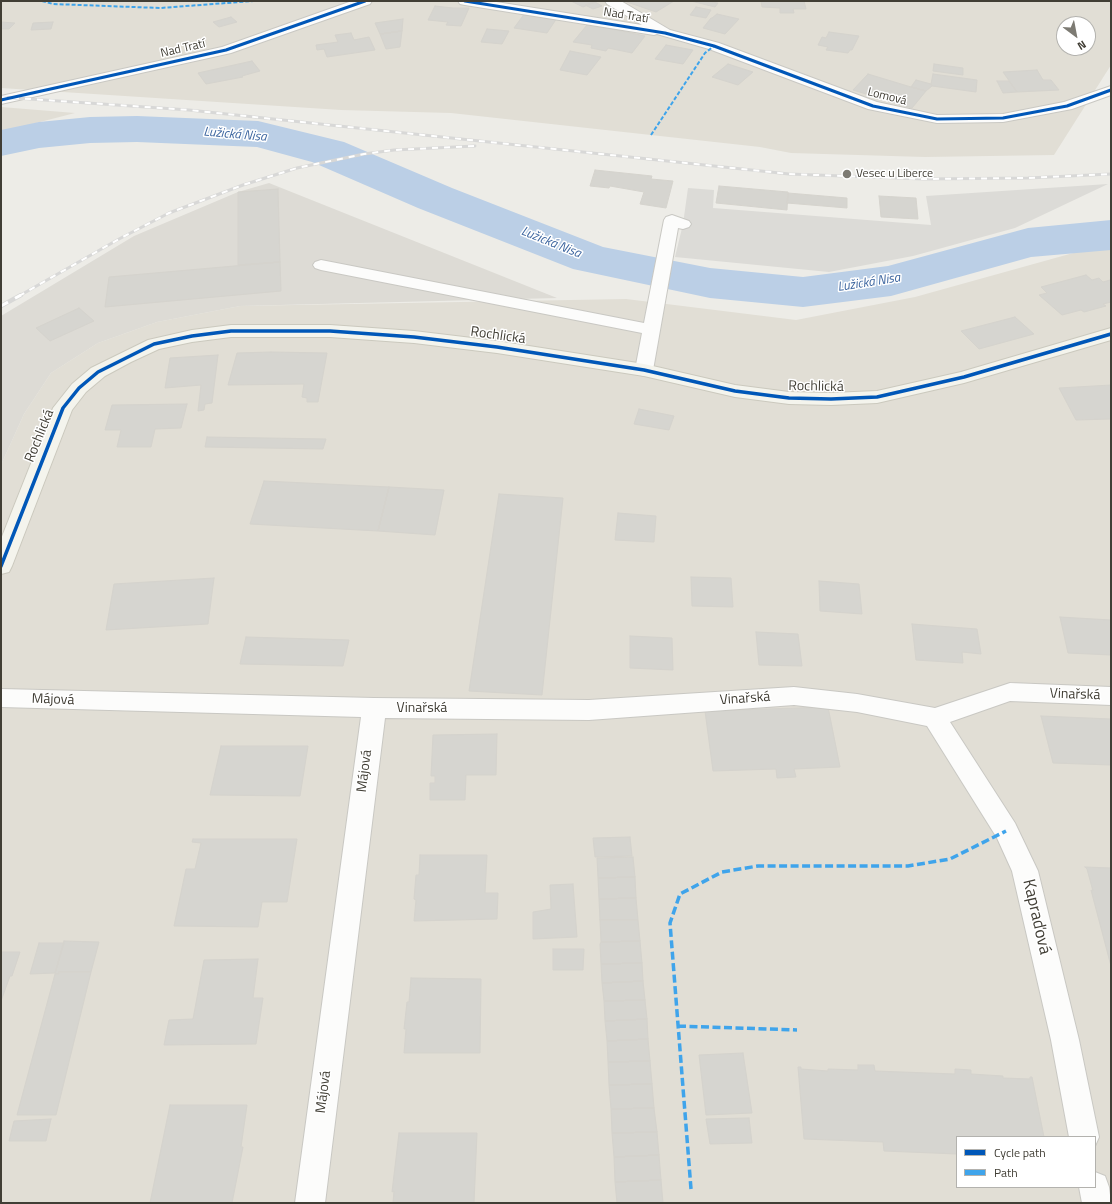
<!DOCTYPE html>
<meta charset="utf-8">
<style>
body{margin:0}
#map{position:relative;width:1112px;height:1204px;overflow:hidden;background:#edece7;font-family:"Titillium Web",sans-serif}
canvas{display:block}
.frame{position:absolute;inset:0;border:2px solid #413e35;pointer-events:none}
.legend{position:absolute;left:956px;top:1136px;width:140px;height:52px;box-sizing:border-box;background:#fff;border:1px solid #b3b2ae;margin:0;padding:5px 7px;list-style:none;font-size:12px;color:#413e35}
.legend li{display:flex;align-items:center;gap:8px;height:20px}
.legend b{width:20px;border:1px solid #b3b2ae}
.north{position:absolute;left:1056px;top:16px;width:40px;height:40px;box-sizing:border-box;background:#fff;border:1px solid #b3b2ae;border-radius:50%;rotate:148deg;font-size:11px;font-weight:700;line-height:16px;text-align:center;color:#413e35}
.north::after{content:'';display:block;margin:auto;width:14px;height:18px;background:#7d7b73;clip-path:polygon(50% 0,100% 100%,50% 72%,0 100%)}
</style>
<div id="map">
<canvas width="1112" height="1204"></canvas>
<div class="frame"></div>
<ul class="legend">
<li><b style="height:5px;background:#0057b8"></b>Cycle path</li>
<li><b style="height:5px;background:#3fa4eb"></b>Path</li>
</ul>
<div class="north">N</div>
</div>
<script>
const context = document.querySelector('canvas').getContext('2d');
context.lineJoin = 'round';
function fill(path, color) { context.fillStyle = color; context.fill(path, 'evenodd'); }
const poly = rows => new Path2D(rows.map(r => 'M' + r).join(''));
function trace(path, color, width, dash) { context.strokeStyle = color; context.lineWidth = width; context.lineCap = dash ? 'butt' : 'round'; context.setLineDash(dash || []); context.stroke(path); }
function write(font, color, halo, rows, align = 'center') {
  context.font = font + ' "Titillium Web",sans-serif'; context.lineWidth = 3; context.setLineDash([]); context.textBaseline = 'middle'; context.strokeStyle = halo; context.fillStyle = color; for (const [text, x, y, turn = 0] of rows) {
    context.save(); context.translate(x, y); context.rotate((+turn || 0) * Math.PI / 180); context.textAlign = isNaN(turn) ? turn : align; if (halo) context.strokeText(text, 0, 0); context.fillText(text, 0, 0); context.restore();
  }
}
fill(poly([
 [1,1,1111,1,1111,65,1054,155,925,157,791,153,760,147,451,113,341,110,1,88],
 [1064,24,1088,24,1088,48,1064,48],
 [1,107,75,113,1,132],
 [1111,249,1111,1203,1,1203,1,465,24,414,51,373,98,343,157,322,240,306,626,299,796,320,915,297,1084,250],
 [957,1137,1095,1137,1095,1187,957,1187]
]), '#e1ded5');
fill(poly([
 [269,183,557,298,240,306,157,322,98,343,51,373,24,414,1,465,1,316,134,236,238,192]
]), '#dddbd5');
fill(poly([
 [1108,184,1015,228,913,256,829,272,675,257,683,224,688,188,714,190,713,208,931,225,926,196]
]), '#dcdbd7');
fill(poly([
 [137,116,258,121,344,142,452,188,603,247,710,268,803,277,888,266,1028,228,1111,220,1111,250,1031,257,891,296,803,307,710,298,573,269,418,208,312,162,257,147,137,142,90,143,39,148,1,156,1,130,39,122,90,117,137,116]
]), '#bbcfe6');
const building = poly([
 [571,1,593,1,595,2,583,7,571,1],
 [624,1,674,1,656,12,624,1],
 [691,1,713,1,712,2,718,3,715,7,691,1],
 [761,1,804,1,806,9,793,9,794,13,780,13,780,8,762,7,761,1],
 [595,2,602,6,593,9,585,5,595,2],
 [435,6,453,8,469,8,461,26,446,25,448,22,428,20,435,6],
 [696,7,711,10,706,18,690,15,696,7],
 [525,13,557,18,547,33,514,28,525,13],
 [717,14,739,19,725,34,703,28,711,18,712,18,717,14],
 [231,17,237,22,219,27,213,22,231,17],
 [403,19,402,31,380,34,375,23,403,19],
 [1,22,15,23,9,29,1,29,1,22],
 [53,22,51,29,31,30,33,23,53,22],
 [587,25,612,29,645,36,632,53,608,48,606,51,591,48,592,45,573,42,587,25],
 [487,29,509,31,502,44,481,42,487,29],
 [402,31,400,47,386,49,380,34,402,31],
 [829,32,859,36,852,50,850,50,848,53,826,50,828,47,818,45,822,37,826,38,829,32],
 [351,33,354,40,369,37,375,50,327,57,324,49,317,50,316,45,338,42,335,35,351,33],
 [666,45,693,50,683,64,655,59,666,45],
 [570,51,601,57,587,75,560,70,570,51],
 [252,61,260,71,242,76,243,77,206,84,198,73,252,61],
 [728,64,753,72,738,85,712,77,728,64],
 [934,64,963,68,963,75,933,71,934,64],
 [1037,70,1043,80,1051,80,1059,90,1017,92,1003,72,1037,70],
 [868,74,911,87,926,91,912,108,853,90,868,74],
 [933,74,977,80,976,92,932,86,931,84,933,74],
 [916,80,931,84,932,86,926,91,911,87,916,80],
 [997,81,1009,81,1017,92,1003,93,997,81],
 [595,170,652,176,651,179,673,181,666,208,640,204,644,192,610,186,609,188,590,186,595,170],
 [719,186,788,192,787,210,716,203,719,186],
 [278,189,280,262,238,265,238,192,278,189],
 [788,193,847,198,847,208,787,203,788,193],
 [879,196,916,198,918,219,881,217,879,196],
 [280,262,281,291,105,307,109,277,280,262],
 [1086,275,1092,280,1099,278,1103,282,1110,280,1111,282,1111,302,1103,304,1106,306,1084,312,1081,310,1062,315,1039,295,1047,293,1041,287,1086,275],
 [79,308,94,321,50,341,36,328,79,308],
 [1015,317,1034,334,979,349,961,331,1015,317],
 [271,352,327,353,318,402,307,402,307,398,302,397,304,384,228,385,237,353,271,352],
 [218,355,212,403,205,404,204,410,198,411,201,385,165,388,170,358,218,355],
 [1111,385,1111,419,1076,420,1059,388,1111,385],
 [187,404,181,428,155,429,151,447,117,447,121,430,105,430,112,405,187,404],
 [639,409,674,416,669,430,634,424,639,409],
 [207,437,326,439,323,449,205,447,207,437],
 [264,481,389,487,378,531,250,524,264,481],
 [389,487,444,490,435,535,378,531,389,487],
 [499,494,563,498,542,695,469,691,499,494],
 [618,513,656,516,654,542,615,540,618,513],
 [691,577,731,578,733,607,692,606,691,577],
 [214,578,208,624,106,630,114,584,214,578],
 [819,581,859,584,862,614,820,611,819,581],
 [1060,617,1111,620,1111,655,1068,653,1060,617],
 [912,624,977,629,981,654,962,652,963,663,916,660,912,624],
 [756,632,798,634,802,666,759,665,756,632],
 [630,636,672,638,673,670,630,668,630,636],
 [246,637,349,640,343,666,240,664,246,637],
 [828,707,840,767,794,769,796,777,777,778,776,769,713,771,705,711,828,707],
 [1041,716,1111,719,1111,765,1053,763,1041,716],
 [497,734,496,775,466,775,465,800,430,800,430,783,435,783,435,776,431,776,433,735,497,734],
 [221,746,308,746,300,796,210,795,221,746],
 [630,837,632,856,595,857,593,838,630,837],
 [193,839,297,839,287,902,262,902,258,927,174,926,186,869,195,869,201,843,192,842,193,839],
 [420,855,487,855,485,893,498,893,497,919,414,921,416,900,414,899,416,875,419,875,420,855],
 [633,857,635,877,598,878,597,858,633,857],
 [1085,867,1111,868,1111,966,1091,890,1093,891,1087,869,1085,867],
 [635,877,636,898,599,899,598,878,635,877],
 [573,884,577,937,533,939,533,912,551,909,550,885,573,884],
 [636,898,638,920,600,920,599,899,636,898],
 [600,920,638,920,640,941,601,942,600,920],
 [64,941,99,942,91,972,59,972,59,974,55,974,64,941],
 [640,941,642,963,601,964,600,944,601,942,640,941],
 [39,943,64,943,55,973,30,974,39,943],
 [553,949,584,949,583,970,553,970,553,949],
 [1,952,20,952,12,976,10,976,1,1001,1,952],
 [258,959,253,998,263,998,256,1044,164,1045,169,1020,193,1019,204,960,258,959],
 [642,963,643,981,602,983,601,964,642,963],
 [59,972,91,972,56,1115,17,1115,55,974,59,974,59,972],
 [411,978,481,979,480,1053,404,1053,406,1029,404,1029,407,1002,409,1002,411,978],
 [643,981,645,1000,604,1001,602,983,643,981],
 [645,1000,647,1019,605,1021,604,1001,645,1000],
 [647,1019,648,1039,607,1041,605,1021,647,1019],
 [648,1039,650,1061,608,1062,607,1041,648,1039],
 [743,1053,752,1113,706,1115,699,1055,743,1053],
 [650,1061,652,1084,609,1085,608,1062,650,1061],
 [858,1065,874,1065,875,1071,955,1074,955,1069,971,1070,971,1074,1003,1076,1003,1078,1030,1079,1030,1077,1032,1077,1044,1137,957,1137,957,1154,884,1151,883,1142,804,1139,798,1067,801,1067,801,1069,828,1071,828,1069,858,1070,858,1065],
 [652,1084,654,1108,611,1109,609,1085,652,1084],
 [170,1105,247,1105,241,1147,243,1147,232,1203,150,1203,170,1105],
 [654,1108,657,1132,612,1133,611,1109,654,1108],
 [749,1118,752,1143,710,1144,706,1119,749,1118],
 [51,1119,46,1141,9,1141,14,1121,51,1119],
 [657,1132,659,1155,614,1157,612,1133,657,1132],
 [399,1133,477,1133,474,1203,393,1203,394,1191,392,1192,399,1133],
 [659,1155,661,1180,615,1182,614,1157,659,1155],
 [661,1180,663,1203,617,1203,615,1182,661,1180]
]);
fill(building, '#d6d5d0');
trace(building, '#d5d3cd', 1);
const lane = poly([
 [672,215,689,221,691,224,689,227,683,229,678,228,653,370,650,374,644,376,638,374,635,370,642,333,321,270,315,268,313,265,315,262,321,260,644,323,664,220,666,217,672,215]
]);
const street = poly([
 [352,1,372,1,370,4,231,53,1,104,1,96,222,47,352,1],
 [458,1,490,1,642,25,607,4,605,1,621,1,670,30,719,43,877,102,937,115,1003,114,1064,102,1111,86,1111,95,1072,109,1003,122,937,123,868,109,709,49,657,34,654,35,465,5,460,4,458,1],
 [1010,683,1111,687,1111,705,1010,701,950,722,1015,823,1038,871,1079,1040,1099,1137,1095,1146,1095,1137,1069,1137,1051,1040,1012,871,997,838,927,726,857,712,794,705,589,720,385,718,325,1203,295,1203,361,717,1,707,1,689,374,698,589,700,794,687,857,694,935,708,1010,683],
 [1095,1172,1105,1176,1109,1187,1111,1203,1082,1203,1079,1187,1095,1187,1095,1172]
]);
const secondary = poly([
 [231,325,330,325,414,331,497,341,644,364,735,385,789,392,831,393,877,391,961,372,1111,328,1111,340,964,383,877,403,831,405,789,404,735,397,644,376,497,353,414,343,330,337,231,337,192,342,159,349,131,362,105,376,86,392,72,410,12,566,9,572,1,574,1,539,53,408,72,384,91,368,148,340,192,330,231,325]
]);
trace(lane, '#c9c8c3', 2);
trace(street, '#c9c8c3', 2);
trace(secondary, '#cbc9be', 2);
fill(lane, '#fcfcfb');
fill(street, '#fcfcfb');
fill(secondary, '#f4f4ed');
const railFar1 = poly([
 [1,97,189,110,789,174,924,179,1028,178,1111,174],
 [19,296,119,239,169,213,243,185,297,168,364,154,394,150,475,146]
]);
const rail = poly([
 [1,306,21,295]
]);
trace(railFar1, '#d8d8d7', 3);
trace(rail, '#d8d8d7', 4.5);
trace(railFar1, '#fff', 2, [6]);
trace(rail, '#fff', 3, [8]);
trace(poly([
 [42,1,53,4,160,8,253,1],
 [651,135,705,53,714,46]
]), '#3fa4eb', 2, [4, 2]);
trace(poly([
 [678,1026,797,1030],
 [691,1189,670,923,680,894,722,872,758,866,908,866,950,859,1006,831]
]), '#3fa4eb', 3.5, [8, 3.5]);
trace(poly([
 [465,1,665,33,714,46,873,106,937,119,1003,118,1067,106,1111,90],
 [1,100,226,50,365,1]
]), '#0057b8', 3);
trace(poly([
 [1,566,63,408,79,388,98,372,154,344,192,336,231,331,330,331,414,337,497,347,644,370,735,391,789,398,831,399,877,397,964,377,1111,334]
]), '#0057b8', 3.5);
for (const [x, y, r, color] of [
 [847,174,5,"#7d7b73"]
]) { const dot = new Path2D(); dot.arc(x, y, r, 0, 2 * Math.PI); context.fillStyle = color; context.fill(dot); trace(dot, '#fff', 1.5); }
write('12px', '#413e35', '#fff', [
 ["Nad Tratí",626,16,9],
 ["Nad Tratí",183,49,-13],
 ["Lomová",887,97,14]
]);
write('12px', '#413e35', '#fff', [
 ["Vesec u Liberce",856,174]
], 'left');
write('italic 13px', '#3c659f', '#fff', [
 ["Lužická Nisa",235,135,5],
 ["Lužická Nisa",551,243,22],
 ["Lužická Nisa",869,283,-9]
]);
write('14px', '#413e35', '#fff', [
 ["Rochlická",498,336,8],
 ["Rochlická",816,387,1],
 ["Rochlická",40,436,-68],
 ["Vinařská",1075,695,2],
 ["Vinařská",745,699,-4],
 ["Májová",53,700,2],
 ["Vinařská",422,709],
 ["Májová",365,771,-83],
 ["Májová",324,1092,-83]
]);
write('17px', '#413e35', '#fff', [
 ["Kapraďová",1036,917,77]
]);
</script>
